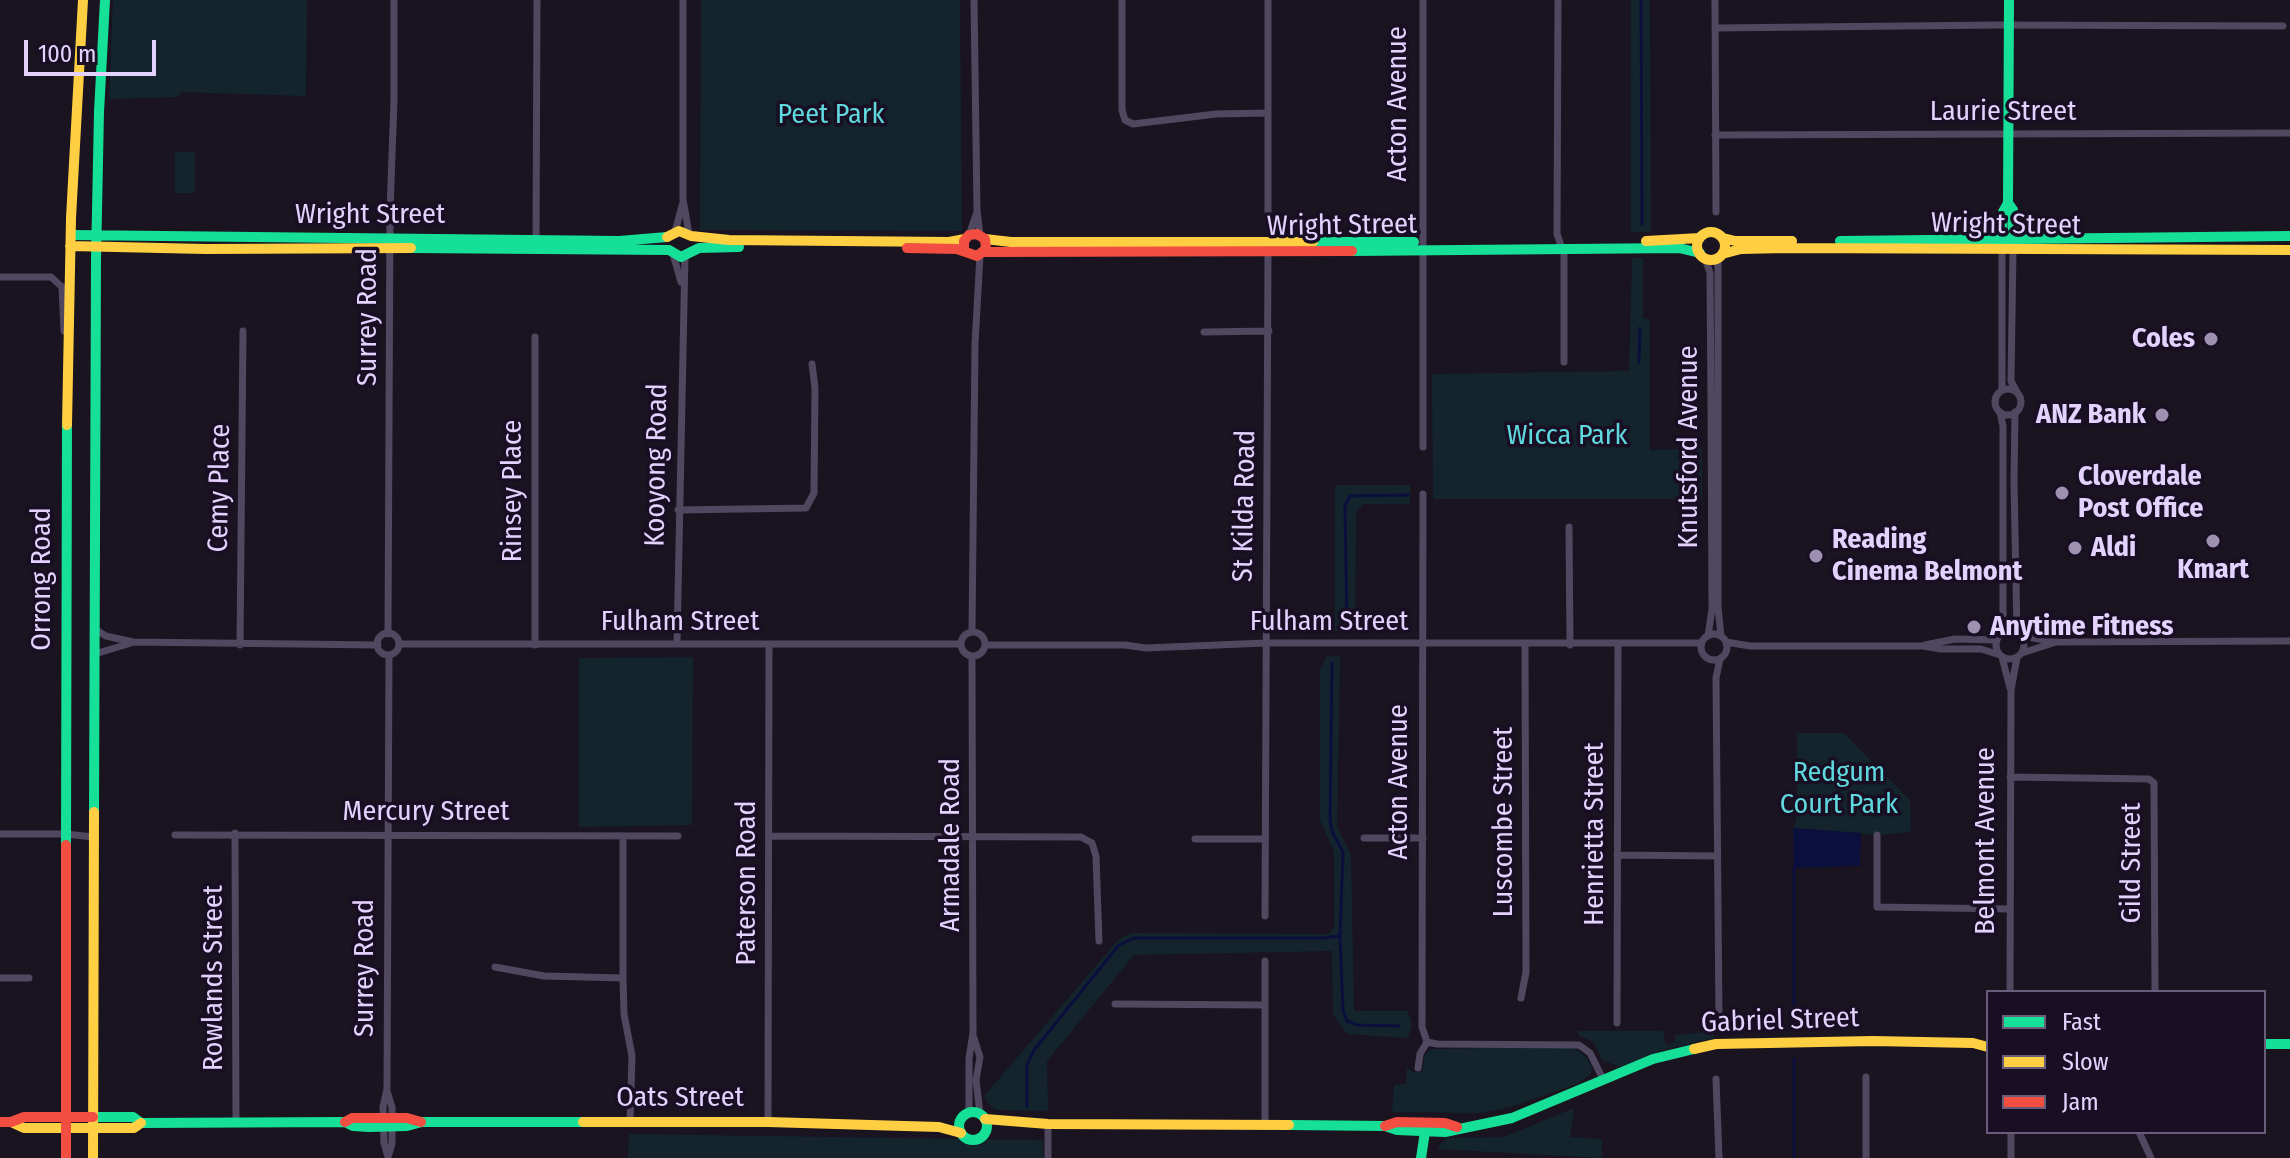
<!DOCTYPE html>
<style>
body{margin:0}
#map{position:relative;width:2290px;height:1158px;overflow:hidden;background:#19141f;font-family:"Fira Sans Condensed",sans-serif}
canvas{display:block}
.legend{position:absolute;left:1986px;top:990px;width:280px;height:144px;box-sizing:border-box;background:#180f24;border:2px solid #6a5d7b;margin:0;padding:10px 14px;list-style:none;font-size:24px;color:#e4d2fe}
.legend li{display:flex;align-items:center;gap:16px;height:40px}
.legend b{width:40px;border:2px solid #6a5d7b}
.scale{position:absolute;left:24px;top:40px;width:132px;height:36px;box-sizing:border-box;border:4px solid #e4d2fe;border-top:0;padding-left:10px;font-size:24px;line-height:28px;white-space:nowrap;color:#e4d2fe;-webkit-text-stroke:6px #180f24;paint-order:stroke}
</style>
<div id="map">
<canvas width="2290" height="1158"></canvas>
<ul class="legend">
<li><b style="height:10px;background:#16e098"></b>Fast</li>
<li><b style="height:10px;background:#ffcf43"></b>Slow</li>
<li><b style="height:10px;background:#f24e42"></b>Jam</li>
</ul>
<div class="scale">100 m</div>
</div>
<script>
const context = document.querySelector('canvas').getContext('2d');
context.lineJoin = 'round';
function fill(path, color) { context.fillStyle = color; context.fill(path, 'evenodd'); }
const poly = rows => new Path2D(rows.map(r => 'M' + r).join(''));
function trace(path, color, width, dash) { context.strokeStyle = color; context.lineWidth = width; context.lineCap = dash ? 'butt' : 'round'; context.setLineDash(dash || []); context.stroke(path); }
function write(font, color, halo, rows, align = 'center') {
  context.font = font + ' "Fira Sans Condensed",sans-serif'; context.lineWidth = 7; context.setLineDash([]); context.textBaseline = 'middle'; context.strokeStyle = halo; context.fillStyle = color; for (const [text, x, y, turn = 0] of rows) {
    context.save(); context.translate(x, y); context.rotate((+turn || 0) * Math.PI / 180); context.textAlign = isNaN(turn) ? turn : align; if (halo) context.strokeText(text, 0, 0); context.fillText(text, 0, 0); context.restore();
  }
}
fill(poly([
 [113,0,307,0,306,96,180,92,179,97,109,99],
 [701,0,960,0,962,231,700,230],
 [1631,0,1650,0,1651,232,1631,232],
 [175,152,195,152,195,193,175,193],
 [1632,258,1643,258,1643,318,1650,319,1650,450,1702,448,1702,499,1433,499,1432,374,1629,371],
 [1335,485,1410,485,1410,504,1363,504,1356,512,1355,631,1335,631],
 [1327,656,1340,657,1337,827,1351,854,1354,1011,1408,1011,1412,1025,1408,1038,1347,1034,1333,1015,1332,951,1134,955,1047,1061,1048,1111,997,1110,991,1107,984,1096,1119,939,1132,933,1329,934,1334,927,1334,852,1320,820,1320,670],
 [693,657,692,825,579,827,579,658],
 [1797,733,1844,733,1910,800,1911,832,1877,835,1794,828,1797,816],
 [1578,1031,1663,1031,1666,1045,1675,1042,1675,1035,1714,1031,1714,1038,1666,1049,1621,1067,1602,1060,1594,1042,1579,1036],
 [1573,1047,1586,1057,1592,1067,1591,1074,1577,1084,1513,1106,1482,1113,1392,1112,1394,1085,1406,1084,1407,1068,1414,1073,1422,1072,1425,1055,1431,1049],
 [1574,1108,1570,1137,1602,1139,1602,1158,1437,1149,1446,1138,1504,1137],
 [629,1134,1043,1140,1043,1158,628,1158]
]), '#13242c');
fill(poly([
 [1793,828,1861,833,1860,866,1794,868]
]), '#0b0f3e');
trace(poly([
 [1641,0,1642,224],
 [1639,362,1640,328],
 [1347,626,1345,506,1350,496,1408,495],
 [1332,663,1330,820,1332,831,1343,852,1340,936,1343,1010,1347,1021,1358,1025,1399,1026],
 [1794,868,1794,1012],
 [1794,1059,1794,1158],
 [1027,1107,1027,1065,1034,1050,1119,945,1134,938,1323,938,1340,936]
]), '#0b0f3e', 3);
trace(poly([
 [683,0,683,199,689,234],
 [974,0,977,210,980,235],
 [1122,0,1122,110,1125,120,1133,124,1216,114,1267,113],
 [1268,0,1268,218],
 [1423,0,1423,447],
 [1558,0,1557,234,1564,254,1564,362],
 [1715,0,1716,212],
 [1715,28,1997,25,2283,26],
 [1715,135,2290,133],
 [675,232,683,202],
 [969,235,977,212],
 [536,244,537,0],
 [2013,250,2011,381,2017,392],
 [673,254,681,282],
 [1705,258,1710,273,1711,405,1712,609,1708,636],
 [1718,258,1718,607,1721,636],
 [0,277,51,277,62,287,64,331],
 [1204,332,1269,331],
 '1995 402a13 13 0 1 1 26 0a13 13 0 1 1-26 0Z',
 [2002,390,2002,250],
 [2000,412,2003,426,2003,632],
 [2015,412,2014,482,2017,633],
 [678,510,806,508,814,493,815,388,812,364],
 [1569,527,1570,645],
 [96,630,106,636,133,642,378,645],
 '1996 645a14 14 0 1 1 28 0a14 14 0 1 1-28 0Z',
 [972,632,975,344,980,255],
 '961 644a12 12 0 1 1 24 0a12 12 0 1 1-24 0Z',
 '377 644a11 11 0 1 1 22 0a11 11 0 1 1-22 0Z',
 '1701 647a13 13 0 1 1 26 0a13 13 0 1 1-26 0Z',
 [388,634,390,210,394,100,394,0],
 [2021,636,2058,642,2290,641],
 [1726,642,1750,646,1923,646,1941,649,1981,649,2000,655],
 [677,643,685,256],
 [399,644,961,644],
 [240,645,243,331],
 [535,645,535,337],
 [985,645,1125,645,1146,648,1265,643,1701,643],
 [1925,645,1955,639,1996,640],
 [2022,653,2056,642],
 [95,654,131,643],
 [2002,657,2010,688],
 [2010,777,2149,779,2154,783,2155,992],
 [235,833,236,1123],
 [0,834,65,834,94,837],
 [175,835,678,836],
 [1877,835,1877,907,2010,909],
 [623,836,623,978,624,1014,632,1056,630,1121],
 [769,836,1081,837,1092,843,1096,856,1099,941],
 [1364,838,1423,838],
 [1195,839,1265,839],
 [1617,855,1717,856],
 [1265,916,1268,250],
 [495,967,544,976,623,978],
 [0,978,29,978],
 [2010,992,2011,690,2017,657],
 [1521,998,1526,972,1525,644],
 [1115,1004,1265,1005],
 [1719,1019,1716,678,1720,659],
 [1617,1023,1618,644],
 [973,1035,980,1057,976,1080,980,1114],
 [1427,1042,1437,1044,1579,1045,1590,1053,1603,1079],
 [1418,1068,1420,1054,1427,1042,1422,1027,1423,494],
 [1716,1079,1719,1158],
 [387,1091,392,1107,392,1143,389,1154],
 [969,1112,969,1058,973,1033,972,656],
 [768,1122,769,644],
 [1048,1124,1048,1158],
 [1265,1125,1265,961],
 [2139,1132,2151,1158],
 [388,1157,384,1143,383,1107,387,1089,389,655],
 [1866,1158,1866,1077],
 [2011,1158,2011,1132]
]), '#504860', 7);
trace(poly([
 [2009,0,2008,203,2013,210,2013,245],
 [71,235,619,241,667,237],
 [1840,241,2290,236],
 [1313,242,1414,242],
 [2002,243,2003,212,2008,203],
 [411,248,669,250],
 [669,250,681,257,699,248,739,247],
 [1352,251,1679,248,1700,253],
 [94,812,96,260,99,112,105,0],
 [66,845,67,425],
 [2264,1044,2290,1044],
 '959 1126a14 14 0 1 1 28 0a14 14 0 1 1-28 0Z',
 [93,1117,133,1117,141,1123,345,1122,353,1126,369,1127,407,1126,422,1122,583,1122],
 [1289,1125,1385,1126,1397,1130,1445,1132,1512,1118,1653,1059,1694,1049],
 [1421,1158,1426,1125]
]), '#16e098', 10);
trace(poly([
 '1697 246a14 14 0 1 1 28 0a14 14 0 1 1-28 0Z',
 [667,237,679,231,691,236,729,240,949,242,965,239],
 [1723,238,1735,241,1792,241],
 [985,239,1011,242,1313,242],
 [1646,241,1700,238],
 [70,246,206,249,411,248],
 [1722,254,1741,249,1785,248,2290,250],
 [67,425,71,218,83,0],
 [1694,1049,1716,1044,1873,1041,1973,1043,1988,1047],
 [985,1119,1048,1124,1289,1125],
 [11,1122,24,1128,93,1128],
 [583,1122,768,1122,939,1127,961,1133],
 [93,1128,134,1128,141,1123],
 [93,1158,94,812]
]), '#ffcf43', 10);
trace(poly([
 [907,248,957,249,977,256,986,249,985,239,977,234,969,235,964,241,964,250],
 [984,252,1352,251],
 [0,1122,11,1122,24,1117,93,1117],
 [345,1122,352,1118,407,1118,421,1122],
 [1385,1126,1397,1122,1445,1123,1457,1127],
 [66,1158,66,845]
]), '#f24e42', 10);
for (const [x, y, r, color] of [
 [2211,339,8,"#9d90b0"],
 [2162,415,8,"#9d90b0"],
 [2062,493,8,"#9d90b0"],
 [2213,541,8,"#9d90b0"],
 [2075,548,8,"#9d90b0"],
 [1816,556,8,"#9d90b0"],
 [1974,627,8,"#9d90b0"]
]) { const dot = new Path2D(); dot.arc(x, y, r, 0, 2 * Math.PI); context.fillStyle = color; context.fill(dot); trace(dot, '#180f24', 3); }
write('28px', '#e4d2fe', '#180f24', [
 ["Acton Avenue",1398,104,-90],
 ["Laurie Street",2003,112],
 ["Wright Street",370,215],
 ["Wright Street",2006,225,1],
 ["Wright Street",1342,226,-1],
 ["Surrey Road",368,317,-90],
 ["Knutsford Avenue",1689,447,-90],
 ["Kooyong Road",657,465,-89],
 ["Cemy Place",220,488,-89],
 ["Rinsey Place",513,491,-90],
 ["St Kilda Road",1245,506,-89],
 ["Orrong Road",42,579,-90],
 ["Fulham Street",680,622],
 ["Fulham Street",1329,622],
 ["Acton Avenue",1399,782,-90],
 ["Mercury Street",426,812],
 ["Luscombe Street",1504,822,-90],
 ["Henrietta Street",1595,834,-90],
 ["Belmont Avenue",1986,841,-90],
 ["Armadale Road",951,845,-90],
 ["Gild Street",2132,863,-90],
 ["Paterson Road",747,883,-90],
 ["Surrey Road",365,968,-90],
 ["Rowlands Street",214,978,-90],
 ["Gabriel Street",1780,1021,-2],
 ["Oats Street",680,1098]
]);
write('28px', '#5fd8de', '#180f24', [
 ["Peet Park",831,115],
 ["Wicca Park",1567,436],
 ["Redgum",1839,773],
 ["Court Park",1839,805]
]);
write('bold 28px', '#e4d2fe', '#180f24', [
 ["Coles",2195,339,"right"],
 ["ANZ Bank",2146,415,"right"],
 ["Cloverdale",2078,477],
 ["Post Office",2078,509],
 ["Reading",1832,540],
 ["Cinema Belmont",1832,572],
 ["Aldi",2091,548],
 ["Kmart",2213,570,"center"],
 ["Anytime Fitness",1990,627]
], 'left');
</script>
